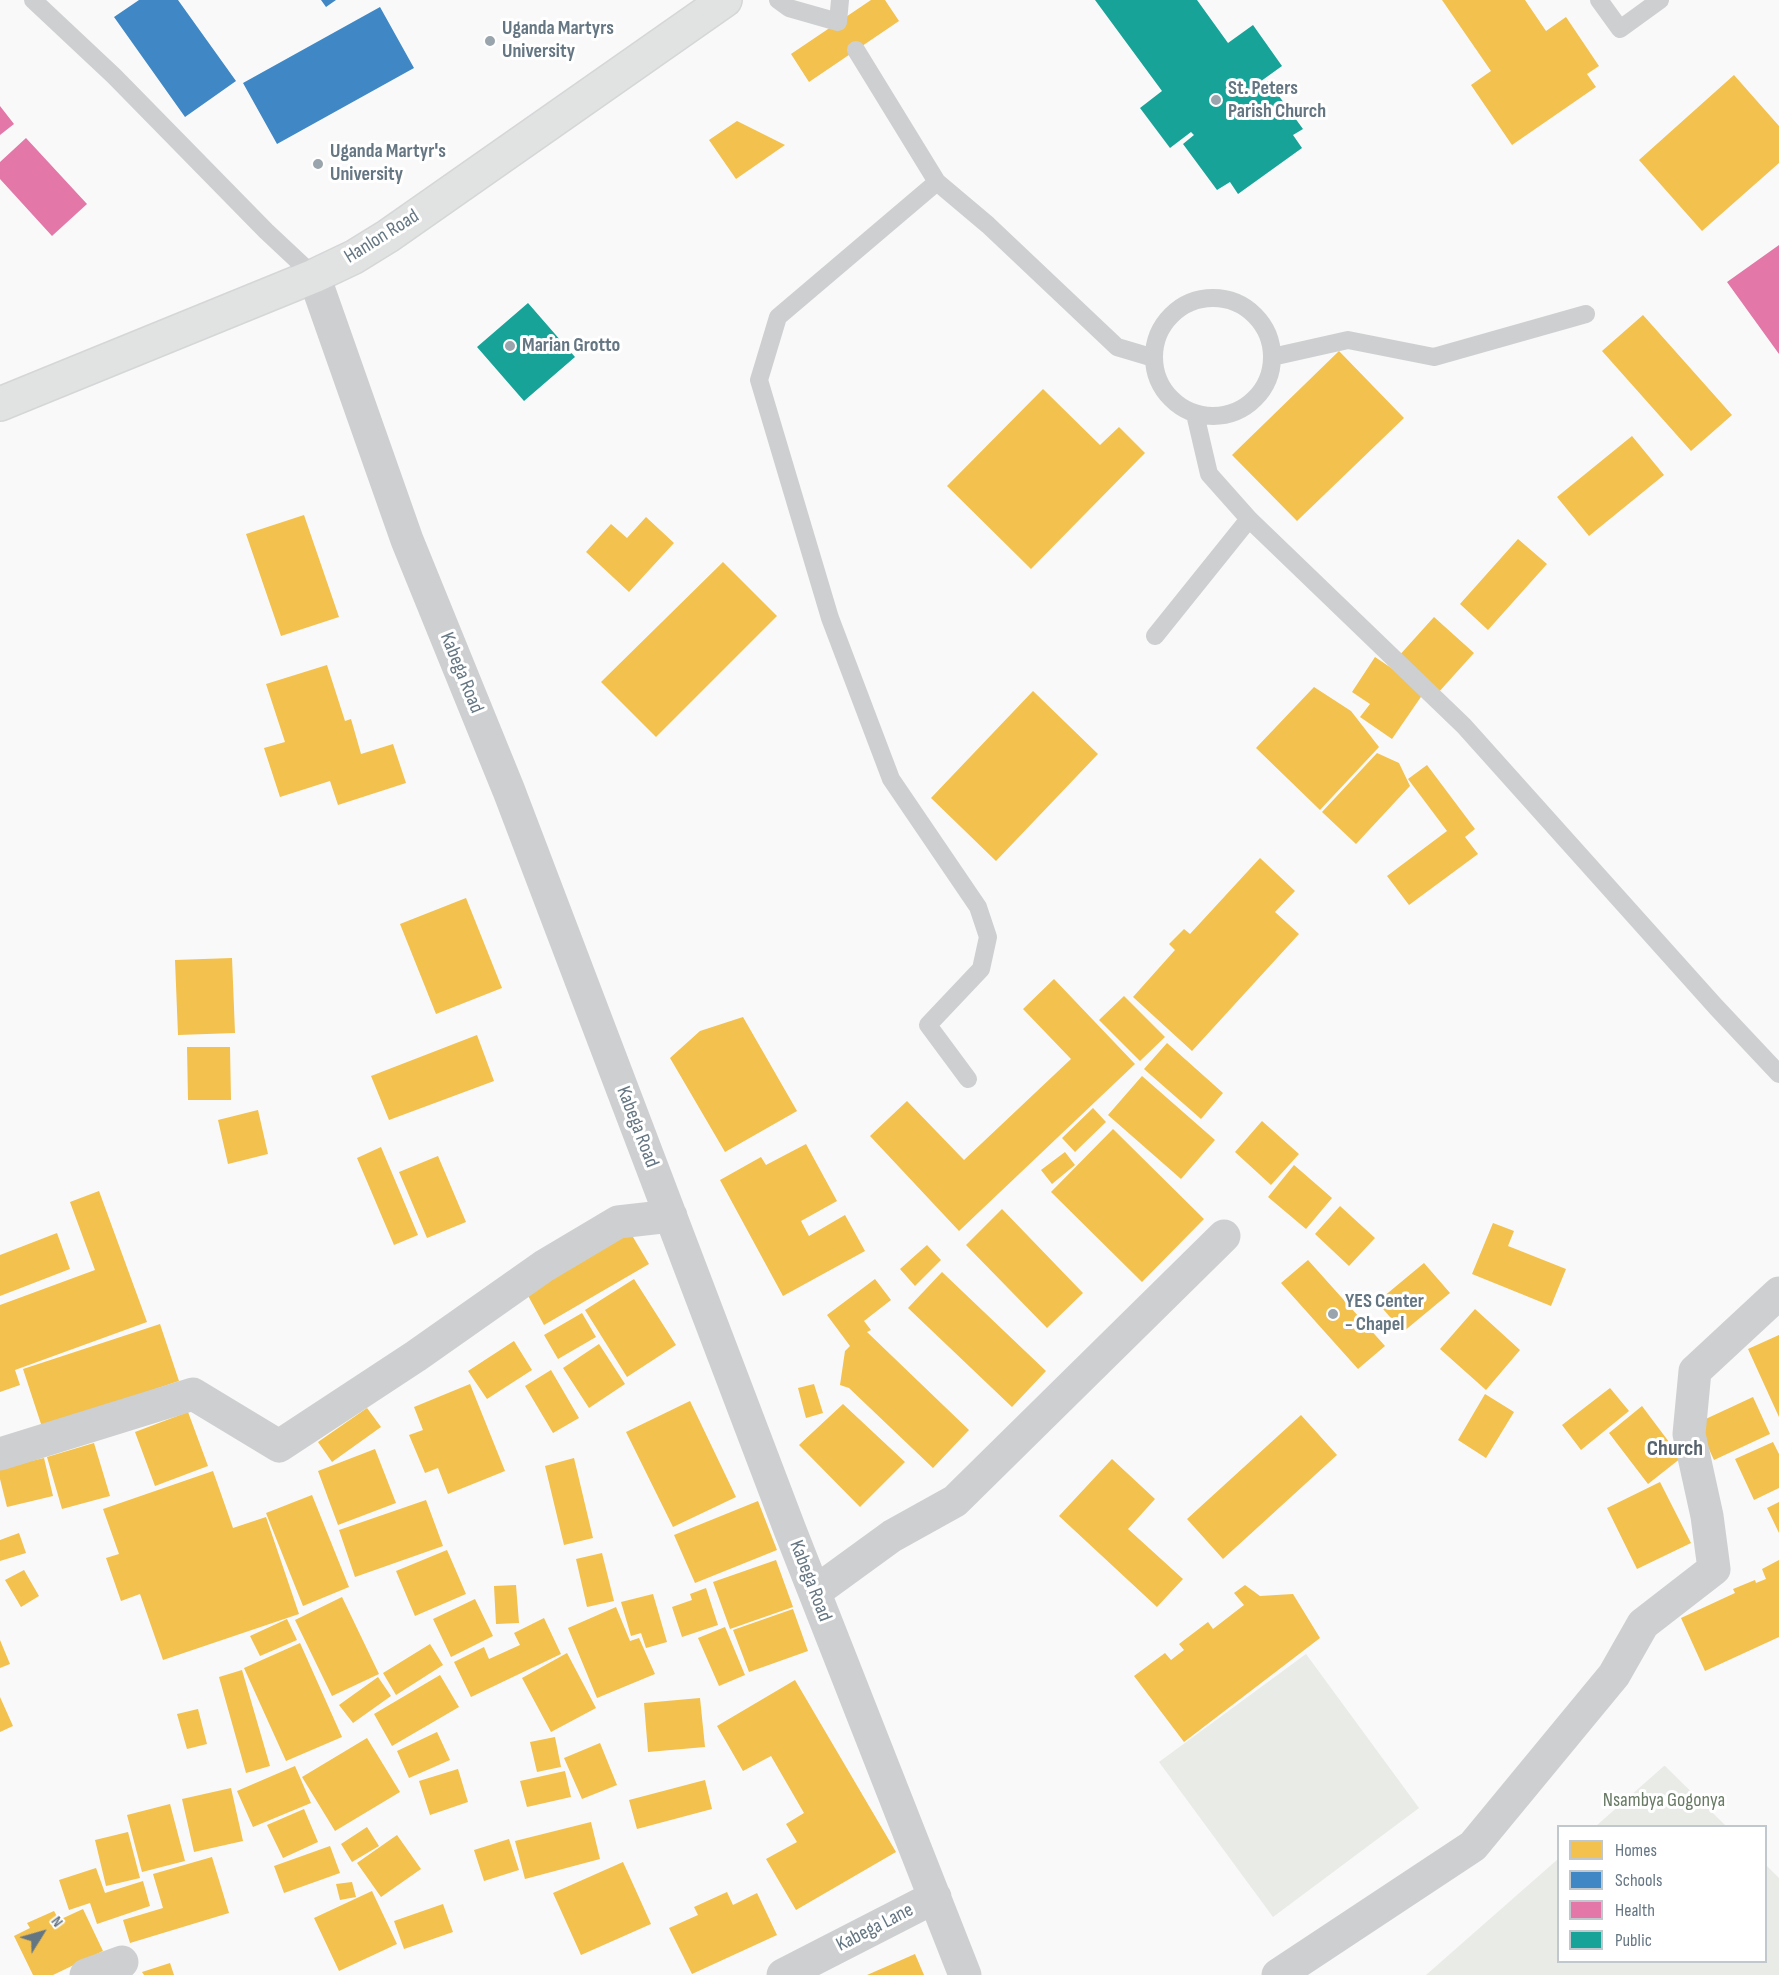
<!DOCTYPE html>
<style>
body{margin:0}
#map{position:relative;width:1779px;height:1975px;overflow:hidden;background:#f9f9f9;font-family:"Sofia Sans Condensed",sans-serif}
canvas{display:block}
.legend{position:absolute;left:1557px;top:1825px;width:210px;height:138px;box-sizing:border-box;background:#fff;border:2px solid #c1c8cd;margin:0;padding:8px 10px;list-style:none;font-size:18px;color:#657683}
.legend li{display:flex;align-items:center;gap:12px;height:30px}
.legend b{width:30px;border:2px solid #c1c8cd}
.north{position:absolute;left:12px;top:1903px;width:60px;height:60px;-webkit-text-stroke:4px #fff;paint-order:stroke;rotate:53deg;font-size:16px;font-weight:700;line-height:24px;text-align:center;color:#657683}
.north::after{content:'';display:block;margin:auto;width:21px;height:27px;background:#657683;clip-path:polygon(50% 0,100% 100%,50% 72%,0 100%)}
</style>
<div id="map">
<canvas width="1779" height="1975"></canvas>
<ul class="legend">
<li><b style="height:16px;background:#f2c14e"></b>Homes</li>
<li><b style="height:16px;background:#3f88c5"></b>Schools</li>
<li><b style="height:16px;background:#e377a8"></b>Health</li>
<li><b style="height:16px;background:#17a398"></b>Public</li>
</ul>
<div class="north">N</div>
</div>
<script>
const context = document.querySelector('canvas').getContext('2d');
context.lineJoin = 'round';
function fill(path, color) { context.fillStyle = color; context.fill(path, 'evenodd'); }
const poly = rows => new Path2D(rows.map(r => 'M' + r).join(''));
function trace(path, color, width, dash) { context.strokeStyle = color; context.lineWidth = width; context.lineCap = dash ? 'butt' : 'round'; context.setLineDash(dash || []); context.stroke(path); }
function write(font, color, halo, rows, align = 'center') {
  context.font = font + ' "Sofia Sans Condensed",sans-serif'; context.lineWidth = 6; context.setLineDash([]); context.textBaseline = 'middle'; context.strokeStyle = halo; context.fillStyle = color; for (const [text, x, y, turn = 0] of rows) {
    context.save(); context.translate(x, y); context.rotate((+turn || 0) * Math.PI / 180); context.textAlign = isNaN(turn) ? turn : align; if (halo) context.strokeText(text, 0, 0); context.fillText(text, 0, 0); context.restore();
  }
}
fill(poly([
 [1306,1654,1419,1808,1273,1917,1159,1762],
 [1665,1766,1726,1826,1596,1826,1664,1766],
 [1558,1859,1558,1962,1766,1962,1766,1865,1779,1878,1779,1975,1426,1975]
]), '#e8ebe6');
fill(poly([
 [871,0,885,0,899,21,809,82,791,54],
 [1442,0,1525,0,1546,31,1566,17,1599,66,1587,74,1596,87,1512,145,1471,85,1491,71],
 [1734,75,1779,126,1779,163,1702,231,1639,160],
 [737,121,785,145,736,179,709,140],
 [1643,315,1732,415,1691,451,1602,351],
 [1339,351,1404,418,1297,521,1232,455],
 [1043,389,1100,445,1119,427,1145,453,1031,569,947,486],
 [1632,436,1664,475,1589,536,1557,497],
 [304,515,339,617,281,636,246,534],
 [646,517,674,543,629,592,586,552,611,524,627,538],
 [1518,539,1547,564,1488,630,1460,604],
 [723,562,777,616,656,737,601,682],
 [1434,617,1474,653,1437,694,1397,658],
 [1375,657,1425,691,1392,739,1360,717,1370,704,1352,692],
 [327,665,345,721,351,719,361,754,393,744,406,783,338,805,330,781,280,797,264,748,285,742,266,684],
 [1314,687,1351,711,1379,747,1320,810,1256,748],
 [1033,691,1098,754,996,861,931,798],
 [1377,753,1399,763,1410,786,1356,844,1322,812],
 [1427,765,1475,829,1465,837,1478,854,1409,905,1387,876,1447,831,1408,779],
 [1260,858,1295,891,1275,912,1299,934,1192,1051,1133,997,1175,950,1169,944,1184,929,1190,934],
 [466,898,502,988,436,1014,400,924],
 [232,958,235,1033,178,1035,175,960],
 [1054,979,1135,1064,959,1231,870,1136,907,1101,964,1160,1071,1059,1023,1009],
 [1124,996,1165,1037,1140,1061,1099,1020],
 [743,1017,797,1111,725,1152,670,1058,700,1031],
 [477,1035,494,1081,389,1120,371,1076],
 [1167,1043,1223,1093,1201,1119,1144,1069],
 [187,1047,230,1047,231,1100,188,1100],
 [1142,1076,1215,1140,1181,1179,1108,1115],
 [1093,1108,1106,1122,1075,1152,1062,1138],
 [258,1110,268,1154,228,1164,218,1120],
 [1262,1121,1299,1154,1271,1185,1235,1152],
 [1113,1129,1204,1219,1142,1282,1051,1192],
 [806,1144,837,1201,801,1221,809,1236,845,1215,865,1251,783,1296,720,1180,761,1157,766,1165],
 [381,1147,418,1235,394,1245,357,1158],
 [1065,1152,1075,1165,1052,1184,1041,1170],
 [438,1156,466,1222,427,1238,399,1172],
 [1294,1165,1332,1198,1306,1229,1268,1197],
 [99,1191,147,1322,15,1370,20,1385,0,1392,0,1305,95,1270,70,1202],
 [1340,1206,1375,1238,1349,1266,1315,1234],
 [1002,1209,1083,1293,1047,1328,966,1245],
 [1493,1223,1514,1231,1508,1246,1566,1269,1551,1306,1472,1274],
 [630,1232,649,1264,544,1325,526,1292],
 [57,1233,70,1269,0,1296,0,1255],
 [927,1245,941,1260,915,1286,900,1269],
 [1308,1260,1385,1346,1358,1369,1281,1283],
 [1424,1263,1450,1293,1403,1332,1377,1302],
 [942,1272,1046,1371,1012,1407,908,1308],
 [634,1279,676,1345,627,1377,585,1310],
 [875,1279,891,1300,864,1321,871,1330,867,1332,969,1430,933,1468,849,1388,840,1385,845,1351,850,1346,827,1315],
 [1475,1309,1520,1350,1486,1390,1440,1349],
 [582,1313,596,1337,558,1359,544,1335],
 [160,1324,179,1381,42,1427,23,1369],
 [1779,1335,1779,1417,1748,1349],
 [514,1341,532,1370,487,1399,468,1371],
 [599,1344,625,1384,589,1408,563,1368],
 [551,1370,579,1418,553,1433,525,1386],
 [470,1384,505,1471,448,1494,438,1468,425,1473,409,1435,423,1430,414,1407],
 [814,1384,823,1413,806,1418,798,1388],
 [1610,1388,1629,1411,1581,1450,1562,1425],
 [1485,1394,1514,1412,1486,1458,1458,1440],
 [1753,1397,1770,1434,1714,1460,1697,1423],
 [690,1401,736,1497,673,1527,626,1432],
 [843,1404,905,1462,860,1507,799,1445],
 [1642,1406,1681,1458,1648,1484,1609,1433],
 [367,1408,381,1427,332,1462,318,1442],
 [188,1412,208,1466,155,1486,135,1432],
 [1301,1415,1337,1455,1223,1559,1187,1519],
 [1773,1442,1779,1454,1779,1488,1754,1500,1735,1459],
 [94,1443,110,1496,62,1509,47,1457],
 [375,1449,396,1503,338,1525,318,1471],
 [44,1458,53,1496,7,1507,0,1479,0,1468],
 [574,1458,593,1538,564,1545,545,1466],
 [1112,1459,1155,1499,1128,1529,1183,1579,1157,1607,1059,1516],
 [213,1471,233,1528,266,1517,299,1614,163,1660,140,1594,121,1601,106,1558,119,1554,103,1509],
 [1660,1482,1691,1543,1637,1569,1607,1508],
 [312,1495,349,1587,303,1606,266,1513],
 [426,1500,443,1546,355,1577,339,1530],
 [758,1501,777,1550,695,1583,674,1535],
 [1779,1502,1779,1533,1767,1508],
 [19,1533,26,1553,0,1561,0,1540],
 [447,1550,466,1594,415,1616,396,1571],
 [602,1553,614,1601,587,1607,576,1559],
 [776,1560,793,1607,730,1629,713,1582],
 [1779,1560,1779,1637,1705,1671,1681,1618,1735,1593,1733,1589,1755,1580,1756,1583,1766,1579,1762,1569],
 [24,1570,39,1596,21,1607,5,1580],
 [516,1585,519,1623,496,1624,494,1586],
 [1245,1585,1260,1596,1293,1594,1320,1638,1184,1742,1134,1676,1165,1653,1171,1660,1184,1650,1179,1644,1208,1622,1213,1629,1244,1605,1234,1593],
 [706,1588,718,1625,682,1637,672,1607,692,1600,690,1594],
 [653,1594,667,1642,646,1648,641,1633,631,1636,621,1602],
 [342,1597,379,1674,332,1696,295,1620],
 [475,1599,493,1636,451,1657,433,1619],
 [616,1607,630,1641,639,1638,655,1674,597,1698,568,1628],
 [793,1609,808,1651,749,1672,733,1630],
 [544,1618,561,1654,471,1697,454,1662,484,1647,489,1659,520,1645,514,1633],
 [287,1619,297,1640,260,1656,250,1636],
 [725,1627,745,1675,719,1686,698,1638],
 [0,1640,10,1664,0,1668],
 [300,1643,342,1737,286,1761,244,1668],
 [430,1644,443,1665,396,1695,383,1673],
 [567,1653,596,1708,551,1732,522,1678],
 [242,1670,270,1766,246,1773,219,1677],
 [440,1675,459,1707,392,1746,374,1714],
 [378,1677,391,1696,353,1723,339,1705],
 [795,1680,896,1852,796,1910,766,1859,797,1842,786,1824,804,1813,771,1756,743,1771,717,1726],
 [0,1697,13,1726,0,1732],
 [700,1698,705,1747,648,1752,644,1703],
 [198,1709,207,1744,187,1749,177,1714],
 [437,1732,450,1760,409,1778,397,1751],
 [555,1737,561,1767,537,1772,530,1742],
 [367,1738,400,1792,335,1831,302,1777],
 [600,1743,617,1785,582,1799,564,1758],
 [295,1766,311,1803,253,1827,237,1791],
 [458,1769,468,1802,430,1815,419,1781],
 [565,1771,571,1797,527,1807,520,1781],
 [705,1780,712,1809,637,1829,629,1800],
 [231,1788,243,1841,194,1852,182,1799],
 [170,1804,185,1861,142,1872,127,1815],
 [304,1809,318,1842,283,1858,267,1825],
 [591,1822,600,1859,525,1879,515,1841],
 [367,1827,379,1846,352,1862,341,1844],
 [128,1832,140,1878,106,1886,95,1840],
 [397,1835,421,1869,381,1897,357,1863],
 [509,1839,519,1870,484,1881,474,1850],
 [330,1846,340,1873,284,1893,274,1866],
 [212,1857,229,1913,130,1943,123,1920,163,1908,153,1874],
 [623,1862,651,1924,581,1955,553,1893],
 [96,1868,105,1893,143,1881,150,1906,97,1924,90,1903,69,1910,59,1880],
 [352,1882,356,1897,340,1900,336,1884],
 [372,1891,397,1944,339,1971,314,1918],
 [727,1892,733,1905,757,1893,777,1935,692,1974,669,1928,698,1915,694,1907],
 [443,1904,453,1932,404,1949,394,1921],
 [83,1909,103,1951,53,1975,33,1975,14,1936,30,1928,27,1923,54,1911,59,1920],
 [915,1954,924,1975,867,1975],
 [170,1963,174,1975,144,1975,142,1972]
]), '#f2c14e');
fill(poly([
 [139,0,178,0,236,81,185,117,114,17],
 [321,0,336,0,326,7],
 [380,7,414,68,277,144,243,83]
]), '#3f88c5');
fill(poly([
 [0,106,14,124,0,135],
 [26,138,87,204,52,236,0,179,0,162],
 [1779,245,1779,354,1727,282]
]), '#e377a8');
fill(poly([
 [1095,0,1197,0,1228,43,1253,25,1282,66,1257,84,1260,87,1268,81,1303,129,1293,135,1302,148,1238,194,1230,182,1217,190,1183,144,1194,135,1191,132,1170,148,1140,108,1162,91],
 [528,303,575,357,524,401,477,347]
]), '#17a398');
const secondary = poly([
 [0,404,314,276,354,257,388,236,725,0]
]);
trace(secondary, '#d5d6d7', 36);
trace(poly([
 [33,0,114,76,266,231,314,276],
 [778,0,789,8,838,22,840,0],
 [1599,0,1620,29,1660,0],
 [856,50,937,182,988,225,1117,347,1154,358],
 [937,182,778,317,759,380,830,618,891,779,978,907,988,937,981,969,928,1025,968,1079],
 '1154 357a59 59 0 1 1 118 0a59 59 0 1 1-118 0Z',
 [1272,357,1348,340,1434,357,1586,314],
 [1249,519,1464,726,1716,1007,1779,1074],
 [1155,636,1249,519,1209,474,1195,414]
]), '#cecfd0', 18);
trace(poly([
 [314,276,407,540,509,791,790,1530,965,1975],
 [0,1454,193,1394,279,1446,416,1356,544,1266,618,1222,671,1216],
 [815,1592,892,1536,955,1501,1224,1236],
 [86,1975,122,1962],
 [783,1975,935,1897],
 [1278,1975,1473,1846,1614,1675,1643,1624,1714,1569,1707,1516,1689,1434,1695,1371,1779,1293]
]), '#cecfd0', 33);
trace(secondary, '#e1e2e2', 33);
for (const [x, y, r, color] of [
 [490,41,6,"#99a4ac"],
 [1216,100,6,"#99a4ac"],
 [318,164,6,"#99a4ac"],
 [510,346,6,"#99a4ac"],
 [1333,1314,6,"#99a4ac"]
]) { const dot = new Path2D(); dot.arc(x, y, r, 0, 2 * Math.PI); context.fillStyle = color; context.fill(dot); trace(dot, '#fff', 2); }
write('bold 20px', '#657683', '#fff', [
 ["Uganda Martyrs",502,29],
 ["University",502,52],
 ["St. Peters",1228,89],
 ["Parish Church",1228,112],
 ["Uganda Martyr's",330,152],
 ["University",330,175],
 ["Marian Grotto",522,346],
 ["YES Center",1345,1302],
 ["- Chapel",1345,1325]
], 'left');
write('20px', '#657683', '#fff', [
 ["Hanlon Road",382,237,-32],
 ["Kabega Road",461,673,68],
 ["Kabega Road",637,1127,69],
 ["Kabega Road",810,1581,69],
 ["Kabega Lane",875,1928,-27]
]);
write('20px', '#687a64', '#fff', [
 ["Nsambya Gogonya",1664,1801]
]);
write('bold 22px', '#57646e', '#fff', [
 ["Church",1675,1449]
]);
</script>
